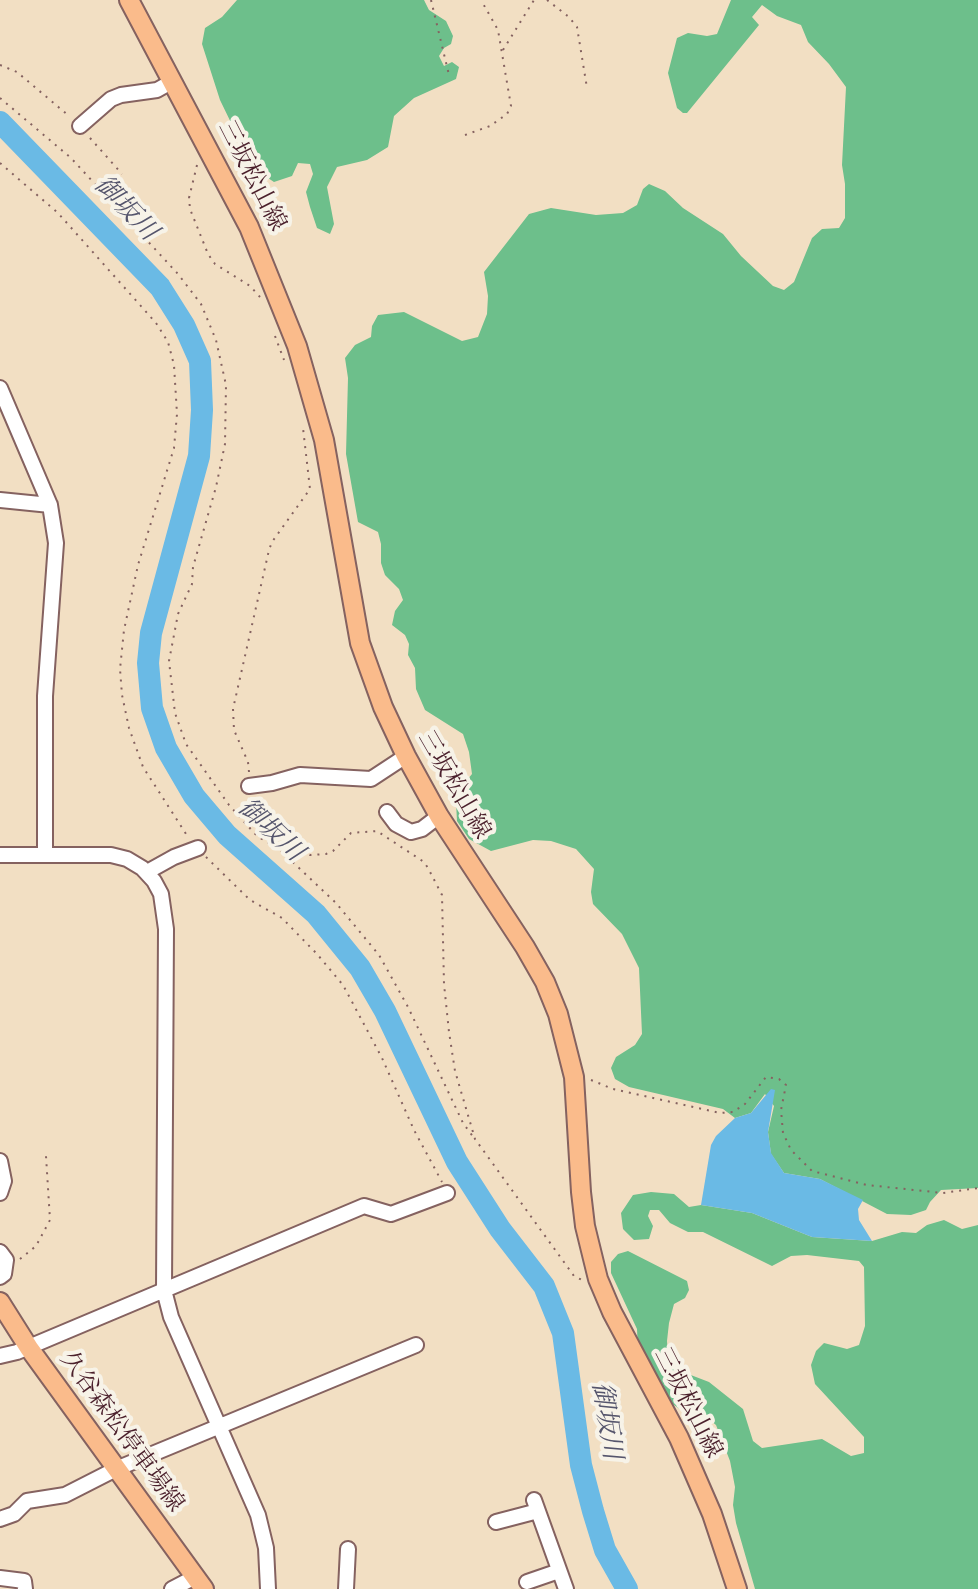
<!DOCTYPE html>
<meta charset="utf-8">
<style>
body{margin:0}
canvas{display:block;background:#f2dfc3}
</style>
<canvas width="978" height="1589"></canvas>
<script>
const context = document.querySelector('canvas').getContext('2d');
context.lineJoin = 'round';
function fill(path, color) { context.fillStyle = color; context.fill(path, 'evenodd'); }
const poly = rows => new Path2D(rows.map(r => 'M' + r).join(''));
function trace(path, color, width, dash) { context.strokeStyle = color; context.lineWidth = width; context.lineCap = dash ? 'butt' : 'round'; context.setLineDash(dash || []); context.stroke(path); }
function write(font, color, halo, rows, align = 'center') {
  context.font = font + ' Vollkorn,"Noto Serif JP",serif'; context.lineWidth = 8; context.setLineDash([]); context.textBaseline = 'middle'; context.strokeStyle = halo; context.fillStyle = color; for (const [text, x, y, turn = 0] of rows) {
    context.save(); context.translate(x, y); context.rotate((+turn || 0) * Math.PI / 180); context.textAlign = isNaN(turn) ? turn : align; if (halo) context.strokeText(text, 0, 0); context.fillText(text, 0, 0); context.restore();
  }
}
fill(poly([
 [237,0,424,0,429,10,446,21,453,36,451,44,444,48,439,56,444,66,452,62,459,67,456,79,414,98,394,116,388,147,367,160,337,167,327,187,334,224,330,234,317,228,310,207,306,192,313,174,310,164,298,163,292,176,274,182,253,168,220,100,202,44,205,28,222,17],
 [731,0,978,0,978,1188,941,1190,930,1202,926,1210,911,1215,887,1214,820,1179,784,1173,771,1154,768,1132,774,1106,765,1094,751,1113,735,1118,723,1109,629,1087,615,1079,611,1068,616,1057,635,1045,642,1034,639,968,622,934,593,904,591,892,594,869,576,849,551,841,533,840,491,851,469,839,457,821,456,802,458,791,472,774,469,752,463,734,425,710,416,689,415,668,408,655,409,644,405,635,392,625,395,611,403,600,399,589,385,575,381,563,381,544,378,532,358,522,346,454,348,378,345,358,355,345,371,337,372,326,378,315,404,312,462,341,478,337,487,314,488,296,484,272,529,214,551,208,596,215,623,213,637,205,643,189,649,184,665,191,683,208,723,234,741,256,773,286,784,290,794,282,812,238,822,229,839,228,845,218,845,184,842,165,846,87,829,64,808,42,801,25,777,16,762,5,752,17,759,25,687,113,683,113,677,108,668,73,677,38,688,33,707,36,717,34],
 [651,1192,674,1194,689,1207,701,1205,752,1213,812,1237,872,1241,902,1232,916,1233,927,1225,944,1220,962,1229,978,1225,978,1589,755,1589,736,1523,733,1505,735,1487,730,1461,716,1425,704,1415,681,1410,667,1400,651,1365,638,1351,637,1329,611,1273,611,1262,618,1254,628,1251,687,1281,689,1290,685,1298,674,1304,669,1323,667,1341,668,1356,683,1372,709,1382,743,1409,753,1441,762,1448,822,1439,851,1456,864,1453,864,1437,815,1384,811,1365,816,1351,824,1343,847,1349,859,1345,865,1326,864,1267,859,1261,807,1255,791,1256,772,1266,703,1232,688,1232,670,1223,659,1210,650,1210,648,1216,653,1226,649,1239,634,1240,623,1229,621,1213,633,1195]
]), '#6dbf8b');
fill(poly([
 [771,1089,775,1090,768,1132,771,1153,784,1173,820,1179,863,1200,858,1209,859,1220,872,1241,812,1237,752,1213,701,1205,711,1145,716,1136,735,1118,751,1113]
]), '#6abae5');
trace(poly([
 [0,122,160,287,184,325,200,361,202,410,199,456,151,633,148,663,152,708,166,748,194,796,227,835,316,914,360,968,385,1011,457,1162,500,1229,544,1286,563,1333,581,1465,593,1511,605,1550,627,1589]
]), '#6abae5', 22);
const minor = poly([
 [80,126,111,99,121,95,157,90,173,81],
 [0,388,50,505],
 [0,500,50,505,56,543,45,696,45,855],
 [249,786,272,783,300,775,371,779,406,756],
 [387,812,396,824,411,832,422,829,439,816],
 [0,855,111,855,127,859,142,868,154,881,161,894,166,929,164,1290,171,1317,258,1515,266,1548,268,1589],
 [147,872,174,857,198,848],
 [0,1161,4,1181,0,1193],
 [0,1252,6,1260,4,1274,0,1277],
 [0,1356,17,1352,364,1206,391,1214,447,1193],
 [534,1500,566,1589],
 [0,1519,14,1514,27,1501,65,1495,116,1469,416,1345],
 [496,1522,538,1511],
 [0,1578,24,1581,25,1589],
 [527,1582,559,1571],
 [172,1589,195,1577],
 [346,1589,348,1549]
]);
const major = poly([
 [129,0,249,227,297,346,324,440,360,643,383,707,406,756,439,816,525,947,545,982,558,1014,574,1077,581,1192,585,1226,598,1279,612,1312,679,1438,712,1514,737,1589],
 [0,1302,29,1348,204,1589]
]);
trace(minor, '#856260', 18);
trace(major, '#856260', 22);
trace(poly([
 [431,0,449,75],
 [547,0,569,17,577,27,587,88],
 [503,50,534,0],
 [0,65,17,72,69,116],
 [0,98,71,158,178,274,201,304,216,340,226,385,225,444,216,487,193,567,192,584,178,614,169,661,175,713,186,744,229,805,257,836,279,849,336,903,379,955,408,1007,463,1123,474,1138],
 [465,135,490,126,507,114,511,106,498,30,481,0],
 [90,138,122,174],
 [0,163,58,213,156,323,168,342,174,365,177,414,174,448,138,565,124,630,120,669,122,695,129,728,143,767,188,837],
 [197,165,189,198,190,209,208,254,215,264,250,286,260,297],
 [275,336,284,360],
 [249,772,248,762,234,730,233,709,269,550,272,542,310,489,303,428],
 [249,798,268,836,310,855,326,854,333,851,351,833,377,831,424,862,428,868,442,895,444,984,449,1032,455,1071,475,1139,574,1276,582,1280],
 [206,857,250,900,282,918,317,954,343,985,382,1058,414,1130,442,1182],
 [591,1080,613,1089,720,1113,733,1112,745,1104,766,1077,779,1079,786,1085,781,1110,783,1133,791,1150,812,1171,867,1185,943,1193,978,1188],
 [20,1259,36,1246,50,1220,46,1156]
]), '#856260', 2, [2, 6]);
trace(minor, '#fff', 14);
trace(major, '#fabb8b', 18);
write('24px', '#4a1f2b', '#f7f3e8', [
 ["三坂松山線",250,177,63],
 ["三坂松山線",452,786,60],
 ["三坂松山線",686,1404,63],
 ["久谷森松停車場線",120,1433,54]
]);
write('italic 26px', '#55556c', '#f7f3e8', [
 ["御坂川",124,210,46],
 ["御坂川",269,832,43],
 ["御坂川",604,1421,81]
]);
</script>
